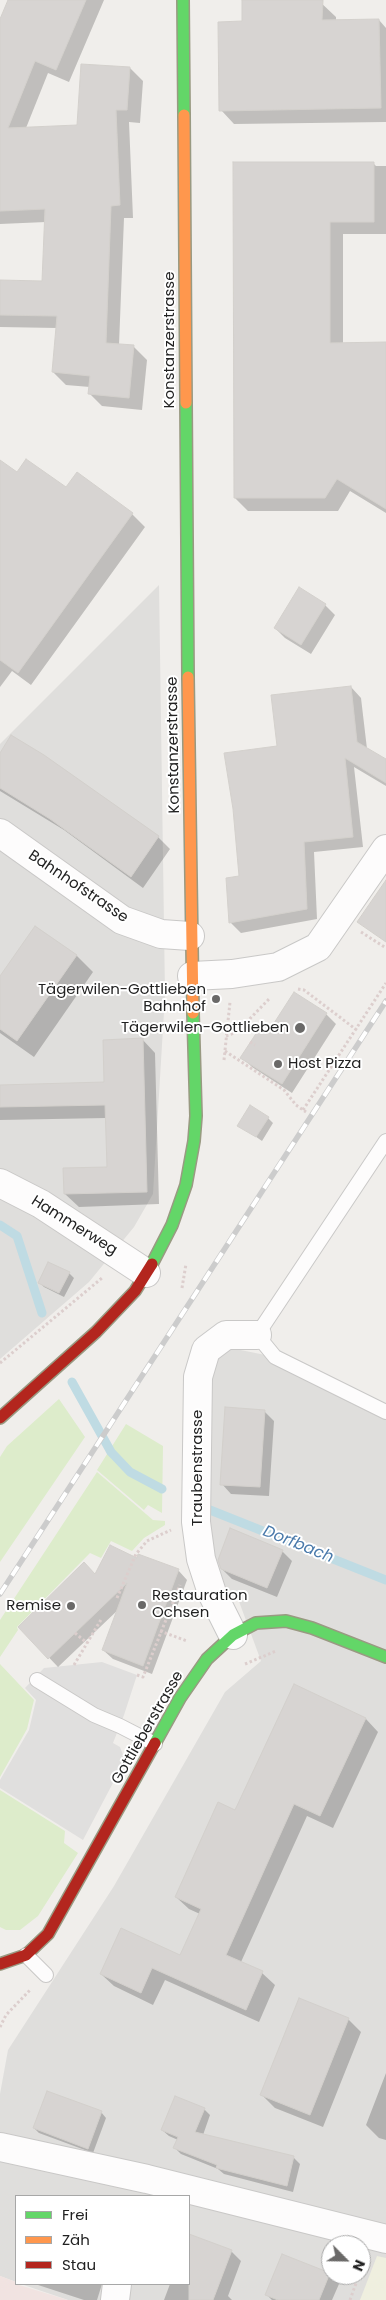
<!DOCTYPE html>
<meta charset="utf-8">
<style>
body{margin:0}
#map{position:relative;width:386px;height:2300px;overflow:hidden;background:#f0eeeb;font-family:Poppins,sans-serif}
canvas{display:block}
.legend{position:absolute;left:15px;top:2195px;width:175px;height:90px;box-sizing:border-box;background:#fff;border:1px solid #a7a7a7;margin:0;padding:6px 9px;list-style:none;font-size:15px;color:#222}
.legend li{display:flex;align-items:center;gap:10px;height:25px}
.legend b{width:25px;border:1px solid #a7a7a7}
.north{position:absolute;left:321px;top:2235px;width:50px;height:50px;box-sizing:border-box;background:#fff;border:1px solid #a7a7a7;border-radius:50%;rotate:113deg;font-size:14px;font-weight:700;line-height:20px;text-align:center;color:#222}
.north::after{content:'';display:block;margin:auto;width:18px;height:22px;background:#6a6968;clip-path:polygon(50% 0,100% 100%,50% 72%,0 100%)}
</style>
<div id="map">
<canvas width="386" height="2300"></canvas>
<ul class="legend">
<li><b style="height:6px;background:#63d668"></b>Frei</li>
<li><b style="height:6px;background:#ff974d"></b>Zäh</li>
<li><b style="height:6px;background:#b3261e"></b>Stau</li>
</ul>
<div class="north">N</div>
</div>
<script>
const context = document.querySelector('canvas').getContext('2d');
context.lineJoin = 'round';
function fill(path, color) { context.fillStyle = color; context.fill(path, 'evenodd'); }
const poly = rows => new Path2D(rows.map(r => 'M' + r).join(''));
function trace(path, color, width, dash) { context.strokeStyle = color; context.lineWidth = width; context.lineCap = dash ? 'butt' : 'round'; context.setLineDash(dash || []); context.stroke(path); }
function write(font, color, halo, rows, align = 'center') {
  context.font = font + ' Poppins,sans-serif'; context.lineWidth = 4; context.setLineDash([]); context.textBaseline = 'middle'; context.strokeStyle = halo; context.fillStyle = color; for (const [text, x, y, turn = 0] of rows) {
    context.save(); context.translate(x, y); context.rotate((+turn || 0) * Math.PI / 180); context.textAlign = isNaN(turn) ? turn : align; if (halo) context.strokeText(text, 0, 0); context.fillText(text, 0, 0); context.restore();
  }
}
fill(poly([
 [159,585,165,995,153,1194,134,1227,89,1282,0,1359,0,744],
 [226,1347,275,1357,386,1408,386,2275,377,2300,68,2300,21,2284,189,2284,189,2196,16,2196,16,2282,0,2276,0,2094,8,2050,114,1886,225,1692,261,1661,237,1596,213,1577,208,1548,209,1373],
 [331,2245,361,2245,361,2275,331,2275]
]), '#dfdedc');
fill(poly([
 [0,2276,16,2282,16,2284,68,2300,0,2300]
]), '#f1e3e1');
fill(poly([
 [377,2256,386,2258,386,2300,360,2300]
]), '#efefdf');
fill(poly([
 [59,1399,85,1437,0,1562,0,1457,7,1446],
 [126,1424,163,1446,162,1513,148,1505,144,1510,97,1470],
 [97,1472,153,1520,165,1521,165,1525,144,1538,132,1551,111,1541,101,1558,90,1553,17,1627,18,1630,0,1657,0,1620],
 [0,1664,34,1700,27,1729,0,1777],
 [0,1790,65,1831,64,1843,78,1853,38,1916,20,1930,6,1930,0,1927]
]), '#ddeccb');
fill(poly([
 [102,1662,137,1675,124,1715,113,1743,120,1747,125,1760,83,1840,0,1788,0,1780,29,1730,36,1700,25,1688,44,1668]
]), '#e0dfde');
fill(poly([
 [9,0,104,0,69,82,48,73,26,128,78,126,130,68,143,81,140,123,129,122,133,218,124,218,119,345,133,346,147,360,142,410,102,406,89,393,90,387,66,385,53,372,57,328,0,327,0,281,43,283,46,222,0,224,0,22],
 [243,0,318,0,336,17,336,21,379,20,386,28,386,122,234,124,221,110,243,22],
 [235,163,373,163,376,166,386,166,386,234,343,234,343,344,386,343,386,513,350,491,338,511,248,511,235,498],
 [0,465,17,474,66,489,77,474,132,514,145,527,31,685,12,671,0,687],
 [299,589,325,605,335,615,311,654,285,638,275,628],
 [351,687,361,698,367,749,386,760,386,786,354,767,363,847,314,852,317,919,241,933,231,923,227,879,241,877,234,808,278,747],
 [0,756,158,837,170,849,143,888,64,830,0,791],
 [36,927,77,956,93,972,34,1057,0,1033,0,978],
 [294,994,326,1014,336,1024,292,1093,252,1067,242,1057,267,1036],
 [142,1039,155,1053,159,1204,79,1207,65,1194,108,1168,106,1118,0,1120,0,1086,105,1084],
 [268,1118,273,1123,262,1141,239,1125],
 [69,1273,74,1278,64,1297,44,1287,39,1282],
 [264,1411,274,1421,269,1496,231,1494,222,1484],
 [282,1551,292,1561,277,1597,232,1579,222,1569],
 [138,1559,178,1570,187,1580,152,1674,113,1659,103,1650,119,1609,58,1667,20,1627,95,1576],
 [295,1686,366,1719,378,1732,333,1828,307,1816,241,1962,262,1973,275,1985,259,2022,165,1980,153,2005,114,1986,101,1974,180,1957,200,1914,189,1909,176,1897,236,1811],
 [348,2019,361,2032,323,2127,275,2108,262,2095],
 [386,2073,386,2140,379,2138,366,2125],
 [204,2109,210,2115,203,2135,294,2158,300,2164,293,2192,224,2174,218,2169,181,2154,175,2148,178,2140,169,2136,162,2130],
 [101,2112,106,2118,93,2153,39,2133,34,2128],
 [189,2236,231,2251,241,2261,228,2296,232,2300,164,2300,170,2284,189,2284],
 [329,2274,339,2284,332,2300,272,2300,267,2295],
 [35,2284,102,2284,97,2300,84,2300]
]), '#0003');
trace(poly([
 [0,1225,17,1236,42,1313],
 [72,1382,111,1452,130,1472,162,1489],
 [210,1510,386,1580]
]), '#bfdbe3', 9);
const building = poly([
 [8,0,86,0,56,70,35,61,8,128,77,125,81,64,130,67,127,110,116,110,120,205,111,206,106,343,134,345,129,398,88,394,90,376,52,372,57,316,0,315,0,280,42,281,45,209,0,211,0,19,8,0],
 [242,0,323,0,322,20,379,19,381,108,219,111,218,22,242,21,242,0],
 [233,162,374,162,374,222,330,222,330,343,386,342,386,509,337,479,325,498,234,498,233,162],
 [26,459,66,487,77,472,133,513,18,673,0,660,0,460,17,472,26,459],
 [299,587,326,604,301,645,274,628,299,587],
 [351,686,357,742,386,759,386,783,345,758,353,837,304,842,307,909,229,923,226,878,239,876,233,809,224,753,277,746,271,695,351,686],
 [11,735,44,755,159,836,131,877,50,819,0,788,0,753,11,735],
 [386,880,386,942,357,922,386,880],
 [35,926,77,955,17,1041,0,1029,0,976,35,926],
 [294,992,327,1013,282,1084,240,1058,259,1029,267,1034,294,992],
 [143,1038,147,1192,64,1194,63,1168,107,1167,105,1105,0,1107,0,1085,104,1082,103,1040,143,1038],
 [250,1105,269,1117,256,1137,237,1126,250,1105],
 [48,1262,70,1272,59,1293,38,1283,48,1262],
 [225,1407,265,1410,260,1487,220,1485,225,1407],
 [230,1528,283,1550,267,1588,221,1569,218,1560,230,1528],
 [110,1545,137,1558,138,1554,179,1569,143,1666,102,1650,127,1583,48,1659,18,1627,84,1562,95,1574,110,1545],
 [294,1684,366,1718,320,1816,294,1804,226,1955,263,1971,246,2010,152,1968,141,1993,100,1974,121,1928,180,1955,201,1909,175,1897,218,1802,235,1810,294,1684],
 [299,1998,349,2018,310,2115,260,2095,299,1998],
 [47,2091,102,2111,88,2149,33,2128,47,2091],
 [175,2096,205,2108,195,2132,294,2156,287,2186,216,2168,217,2165,173,2148,178,2137,161,2130,175,2096],
 [189,2234,232,2250,213,2300,189,2300,189,2234],
 [282,2254,330,2273,319,2300,278,2300,265,2295,282,2254]
]);
fill(building, '#d7d4d2');
trace(building, '#d3d0cc', 1);
const lane = poly([
 [386,1141,257,1335,275,1357,386,1412],
 [37,1680,94,1715,120,1726,155,1744],
 [26,1955,46,1975]
]);
const street = poly([
 [0,833,122,920,161,934,190,936],
 [192,976,232,974,278,967,318,947,386,849],
 [0,1183,41,1204,146,1273],
 [233,1635,212,1593,201,1559,196,1522,198,1377,206,1350,226,1335,257,1335],
 [0,2147,147,2179,386,2239],
 [115,2300,117,2284]
]);
const fast = poly([
 [183,0,184,115],
 [186,403,188,677],
 [152,1264,172,1225,186,1185,194,1141,196,1116,193,1013],
 [155,1743,180,1698,207,1659,233,1635,256,1623,286,1621,312,1628,386,1657]
]);
const slow = poly([
 [184,115,186,403],
 [188,677,193,1013]
]);
const jam = poly([
 [0,1418,96,1332,135,1291,152,1264],
 [0,1964,26,1955,48,1934,155,1743]
]);
trace(lane, '#c9c8c7', 16);
trace(street, '#c9c8c7', 30);
trace(fast, '#999a82', 14);
trace(slow, '#999a82', 14);
trace(jam, '#999a82', 14);
trace(poly([
 [361,932,386,948],
 [298,989,304,990,358,1031],
 [226,1036,237,1032,270,998],
 [250,1042,255,1045],
 [225,1051,284,1090,296,1105,306,1112],
 [224,1060,230,1002],
 [303,1110,386,983],
 [182,1288,186,1264],
 [0,1363,102,1278],
 [117,1598,136,1554,147,1541,171,1530],
 [160,1631,187,1641],
 [75,1633,87,1643],
 [245,1664,276,1651],
 [74,1665,102,1618],
 [137,1675,143,1677,180,1585],
 [0,2027,6,2015,31,1989],
 [350,2300,359,2275]
]), '#dccecd', 3, [2.5, 2.5]);
trace(lane, '#fdfcfc', 14);
trace(street, '#fdfcfc', 28);
trace(fast, '#63d668', 11);
trace(slow, '#ff974d', 11);
trace(jam, '#b3261e', 11);
const rail = poly([
 [0,1594,386,1001]
]);
trace(rail, '#ccc', 5.5);
trace(rail, '#fff', 4, [11]);
for (const [x, y, r, color] of [
 [216,999,5,"#6a6968"],
 [300,1028,6,"#6a6968"],
 [278,1064,5,"#6a6968"],
 [142,1605,5,"#6a6968"],
 [71,1606,5,"#6a6968"]
]) { const dot = new Path2D(); dot.arc(x, y, r, 0, 2 * Math.PI); context.fillStyle = color; context.fill(dot); trace(dot, '#fff', 2); }
write('15px', '#222', '#fff', [
 ["Konstanzerstrasse",170,340,-90],
 ["Konstanzerstrasse",174,745,-91],
 ["Bahnhofstrasse",78,887,34],
 ["Hammerweg",74,1226,32],
 ["Traubenstrasse",198,1468,-90],
 ["Gottlieberstrasse",148,1728,-60]
]);
write('15px', '#222', '#fff', [
 ["Tägerwilen-Gottlieben",206,990],
 ["Bahnhof",206,1007],
 ["Tägerwilen-Gottlieben",289,1028],
 ["Host Pizza",288,1064,"left"],
 ["Restauration",152,1596,"left"],
 ["Ochsen",152,1613,"left"],
 ["Remise",61,1606]
], 'right');
write('italic 16px', '#4a7aab', '#fff', [
 ["Dorfbach",298,1545,22]
]);
</script>
